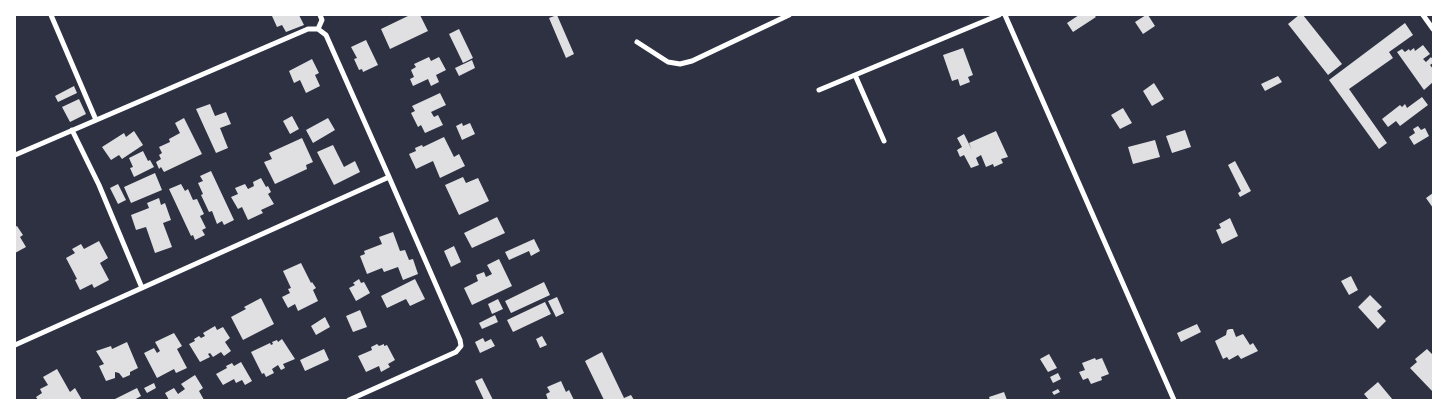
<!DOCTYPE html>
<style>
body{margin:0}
#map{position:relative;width:1448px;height:415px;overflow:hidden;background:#2d3142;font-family:"Noto Serif",serif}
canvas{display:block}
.frame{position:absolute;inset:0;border:16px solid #fff;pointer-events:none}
</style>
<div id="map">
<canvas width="1448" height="415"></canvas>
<div class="frame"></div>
</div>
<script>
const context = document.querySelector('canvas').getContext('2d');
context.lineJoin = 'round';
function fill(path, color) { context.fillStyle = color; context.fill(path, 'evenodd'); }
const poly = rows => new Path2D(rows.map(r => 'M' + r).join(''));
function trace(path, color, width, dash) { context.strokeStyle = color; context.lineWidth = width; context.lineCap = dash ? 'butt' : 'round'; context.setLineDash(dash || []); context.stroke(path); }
fill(poly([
 [275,15,299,15,304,25,286,32,282,25,277,27,272,16],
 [410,15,420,15,428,31,390,49,381,29],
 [557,15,574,54,566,58,549,18],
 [1079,15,1094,15,1096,17,1073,32,1067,23],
 [1146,15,1148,15,1155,26,1143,34,1135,22],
 [1299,15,1303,15,1342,64,1328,75,1288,24],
 [1405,23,1413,35,1389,52,1393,58,1349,89,1387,143,1379,149,1329,80],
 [459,29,473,58,463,63,449,34],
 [366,40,378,65,363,72,362,69,359,70,354,59,357,58,351,47],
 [1423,45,1430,54,1423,59,1426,62,1431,57,1433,60,1433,63,1430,65,1433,69,1433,82,1424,90,1397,52,1402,49,1405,52,1409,49,1410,51,1414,48,1415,51],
 [963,48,973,75,968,77,970,82,960,86,958,79,952,81,943,55],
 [429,57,431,61,439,57,446,70,436,75,439,82,431,86,428,79,413,86,410,79,414,77,411,70,416,67,414,64],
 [312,59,319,73,315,75,320,86,306,93,300,80,294,83,289,71],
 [472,60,475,68,459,76,455,68],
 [1278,76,1282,82,1265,91,1261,84],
 [1154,83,1164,99,1152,106,1143,91],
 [74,86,77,93,58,102,55,96],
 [440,93,446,105,431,112,434,117,438,115,443,125,425,133,421,125,418,127,411,113,415,111,412,106],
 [1422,97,1428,105,1400,126,1396,121,1388,127,1382,119,1400,105,1402,107,1405,104,1407,108],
 [79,99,86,114,70,122,62,107],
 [210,104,215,116,226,112,231,124,220,128,228,148,216,153,196,109],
 [1123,108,1132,123,1120,129,1111,115],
 [292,116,299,129,290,134,283,121],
 [184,118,202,154,164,172,161,167,159,169,156,162,161,159,159,155,162,153,159,147,170,142,169,139,180,133,175,123],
 [328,118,335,130,313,143,306,130],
 [462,123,463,126,470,123,475,134,462,140,456,126],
 [1418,126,1421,130,1425,128,1429,136,1414,145,1409,137,1415,133,1413,129],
 [1185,130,1191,147,1172,153,1166,136],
 [134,131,143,145,122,159,119,155,111,160,102,147,124,133,126,137],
 [996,131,1008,157,1001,159,1003,163,994,167,993,164,986,167,981,155,976,158,979,165,971,168,964,155,960,157,957,150,962,147,957,138,964,134,972,150,969,143],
 [444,137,454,157,459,154,465,166,440,178,433,161,416,169,409,154,416,151,415,148,422,145,423,147],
 [302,138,313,162,306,165,307,169,275,184,264,162,272,159,269,153],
 [1155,140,1160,157,1133,164,1128,147],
 [333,145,344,167,355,161,360,172,334,185,317,152],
 [143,151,148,161,150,160,154,167,134,177,130,168,133,167,129,158],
 [1235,161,1251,191,1240,197,1238,193,1241,191,1228,165],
 [211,171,234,220,224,225,222,221,217,224,212,211,209,212,201,195,203,194,198,183,203,181,200,176],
 [155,173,162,190,131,203,124,187],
 [463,177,466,183,478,178,489,201,459,215,445,185],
 [261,178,266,187,268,186,271,192,268,194,274,204,261,210,263,213,248,220,242,207,238,209,231,197,238,194,235,188,245,184,248,189,254,186,253,182],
 [118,184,126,200,118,204,110,188],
 [181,184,185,191,188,189,193,200,197,199,204,214,200,216,206,228,202,230,205,235,195,240,193,235,191,236,169,189],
 [1433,193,1433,208,1426,198],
 [159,198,161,205,165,203,171,220,163,223,172,247,155,253,146,227,136,230,131,215,149,208,147,203],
 [497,217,505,233,472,248,464,233],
 [1230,218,1238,236,1222,244,1216,230,1221,228,1219,224],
 [17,226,23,235,20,237,26,247,15,253,15,227],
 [393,232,400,251,405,250,409,260,413,259,418,274,403,280,398,267,384,272,382,268,367,274,360,256,365,254,364,251,382,244,379,237],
 [534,239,540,251,531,256,529,251,509,260,505,252],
 [99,241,108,258,100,263,109,280,94,288,92,284,80,290,75,280,77,279,66,258,75,253,72,249,81,244,84,249],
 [454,246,461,262,451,267,444,251],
 [499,259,512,286,472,305,464,288,478,281,476,275,484,272,486,277,492,274,487,265],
 [301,263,311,283,312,282,316,288,313,290,318,301,298,311,295,304,288,308,282,297,290,293,288,289,291,288,283,271],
 [1351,276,1358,290,1349,295,1341,281],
 [359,279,361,283,364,282,370,293,356,301,349,288,355,285,353,283],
 [415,279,425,299,410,306,406,299,387,308,381,296],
 [544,282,550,295,511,313,505,301],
 [1370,295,1382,307,1377,311,1386,321,1378,329,1358,307],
 [557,297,564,313,556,317,548,301],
 [261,298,274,324,243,340,231,317,246,309,244,307],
 [498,299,503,309,492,314,488,304],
 [545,302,551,314,513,332,507,320],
 [360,310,367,327,353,332,346,316],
 [495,315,498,322,482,329,479,323],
 [325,317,330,327,316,335,311,326],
 [1197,324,1201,332,1181,342,1177,333],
 [215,326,217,330,223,327,230,338,225,342,231,351,224,356,221,352,213,357,210,353,208,354,210,357,200,362,189,344,195,341,194,339,199,336,201,338,205,336,203,333],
 [1230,329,1233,329,1236,337,1243,334,1250,345,1253,343,1258,351,1241,359,1238,355,1229,360,1227,357,1223,359,1215,341,1226,335,1227,330],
 [174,333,182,346,177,349,187,368,176,373,174,369,157,378,144,353,154,348,157,353,160,351,155,342],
 [542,336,547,345,540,348,536,339],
 [483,338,485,342,491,339,495,346,480,353,475,342],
 [282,339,295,359,283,364,285,368,281,370,278,365,272,369,274,373,266,377,264,373,262,374,251,352,270,343,271,345,273,344,272,342,277,340,278,342],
 [127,342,138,368,130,372,130,375,123,378,119,373,115,372,115,378,106,381,99,366,104,364,96,351,111,346,112,349],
 [377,344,379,346,384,344,384,346,387,345,395,360,388,364,390,367,381,372,379,366,366,372,358,356,372,350,371,347],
 [324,349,329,360,305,371,300,360],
 [1427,349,1433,355,1433,392,1410,368,1417,362,1415,359],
 [602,352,624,398,631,395,634,400,604,400,585,361],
 [1049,354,1057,368,1048,372,1040,359],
 [1095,358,1096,360,1102,358,1109,374,1101,377,1102,380,1091,384,1088,378,1083,380,1079,372,1085,370,1082,363],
 [241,362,252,381,245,385,242,380,236,383,234,379,223,385,216,374,227,368,226,366,232,363,234,366],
 [57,369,70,392,75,388,82,400,38,400,36,397,42,393,40,389,48,385,43,377],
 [1058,373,1061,379,1053,383,1050,377],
 [195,375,203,388,199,391,204,400,169,400,165,393,174,388,178,394,185,389,181,384],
 [482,378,493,400,484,400,475,381],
 [561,381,566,392,569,390,574,400,548,400,546,394,550,392,547,387],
 [1378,382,1393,400,1369,400,1364,394],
 [154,383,156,388,147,393,144,388],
 [137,388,141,396,134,400,113,400],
 [1058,389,1060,392,1054,395,1052,392],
 [1004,392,1007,400,990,400,989,397]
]), '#e0e0e3');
trace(poly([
 [51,15,96,120],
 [1005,15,1174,400],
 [1423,15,1433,29],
 [318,29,322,20,320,15],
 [637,42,668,62,680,64,692,61,789,15],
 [855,75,884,141],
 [819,90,999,15],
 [72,130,99,185,142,288],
 [15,155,308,29,318,29,326,35,389,177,15,345],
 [349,400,456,352,461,346,460,340,389,177]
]), '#fff', 5);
</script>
